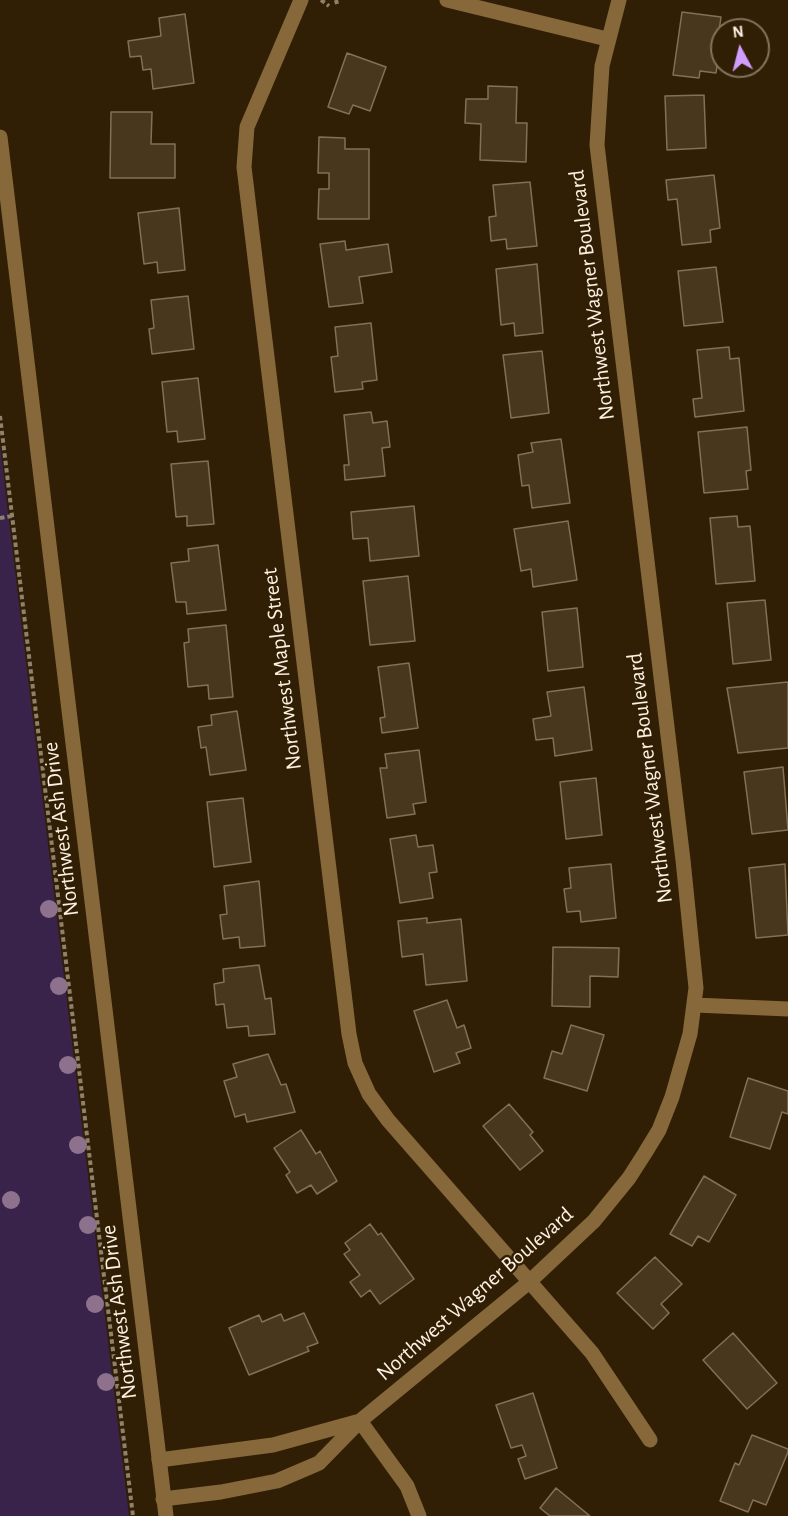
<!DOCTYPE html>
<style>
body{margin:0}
#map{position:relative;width:788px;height:1516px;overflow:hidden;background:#301f05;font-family:"Alegreya Sans",sans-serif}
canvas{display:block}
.north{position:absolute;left:710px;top:18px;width:60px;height:60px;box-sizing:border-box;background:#301f05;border:2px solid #82735d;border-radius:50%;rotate:353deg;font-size:16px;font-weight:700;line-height:24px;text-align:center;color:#fdf1e2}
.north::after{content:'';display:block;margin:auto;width:21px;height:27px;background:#d19dfe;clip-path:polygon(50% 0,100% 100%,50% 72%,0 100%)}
</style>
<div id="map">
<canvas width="788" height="1516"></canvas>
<div class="north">N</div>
</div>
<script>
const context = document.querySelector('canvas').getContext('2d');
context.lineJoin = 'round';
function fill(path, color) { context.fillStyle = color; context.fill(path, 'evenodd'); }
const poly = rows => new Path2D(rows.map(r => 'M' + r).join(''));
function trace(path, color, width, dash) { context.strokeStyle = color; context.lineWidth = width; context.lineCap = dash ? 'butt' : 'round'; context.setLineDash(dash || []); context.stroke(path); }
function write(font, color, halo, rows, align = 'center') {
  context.font = font + ' "Alegreya Sans",sans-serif'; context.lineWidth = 5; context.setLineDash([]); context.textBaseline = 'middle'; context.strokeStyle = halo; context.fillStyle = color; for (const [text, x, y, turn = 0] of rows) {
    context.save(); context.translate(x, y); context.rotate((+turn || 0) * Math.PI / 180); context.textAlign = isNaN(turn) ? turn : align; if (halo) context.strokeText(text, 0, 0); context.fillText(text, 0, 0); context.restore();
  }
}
fill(poly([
 [0,444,6,496,129,1516,0,1516]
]), '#39234b');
const building = poly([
 [682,12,721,17,719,31,722,32,722,53,719,52,716,73,700,71,699,78,673,75,682,12],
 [185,14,194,83,153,89,151,69,143,70,141,56,130,57,128,41,161,36,159,18,185,14],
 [347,53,386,67,370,111,353,105,349,114,328,107,347,53],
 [488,86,517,87,516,123,527,123,526,162,480,160,481,124,465,123,466,99,488,99,488,86],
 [704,95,706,148,667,150,665,96,704,95],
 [111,112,152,112,151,144,175,144,175,178,110,178,111,112],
 [319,137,345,138,345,149,369,149,369,219,318,219,319,189,329,189,329,173,318,173,319,137],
 [714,175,720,228,710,230,711,242,682,245,677,199,668,200,666,180,714,175],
 [530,182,537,246,507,249,506,239,491,241,489,217,496,216,493,185,530,182],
 [179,208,185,270,158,273,157,262,144,264,138,213,179,208],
 [345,241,346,250,388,244,392,272,359,277,363,303,329,307,320,244,345,241],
 [537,264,543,333,515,336,514,323,501,325,496,269,537,264],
 [716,267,723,322,684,326,678,271,716,267],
 [188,296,194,349,152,354,149,329,154,328,151,300,188,296],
 [371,323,377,380,362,382,363,389,335,392,331,357,338,356,335,327,371,323],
 [729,347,730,359,739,358,744,411,695,417,693,399,702,398,697,350,729,347],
 [542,351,549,413,511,418,503,355,542,351],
 [198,378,205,439,178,442,177,431,167,432,162,382,198,378],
 [371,412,373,423,387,421,390,447,382,448,385,476,345,480,344,465,349,465,344,415,371,412],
 [747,427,751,470,746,471,748,489,704,493,698,432,747,427],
 [561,439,570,503,532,508,529,485,522,486,518,455,533,452,531,443,561,439],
 [208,461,214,524,187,526,187,516,176,517,171,464,208,461],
 [414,506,419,556,370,561,368,538,353,539,351,512,414,506],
 [737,516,738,527,750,526,755,581,716,584,710,518,737,516],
 [568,521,577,580,533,587,531,569,521,571,514,529,568,521],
 [218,545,226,610,187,614,186,602,176,602,171,563,189,561,188,549,218,545],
 [408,576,415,641,370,645,363,581,408,576],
 [765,600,771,660,733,664,727,603,765,600],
 [577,608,583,667,548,671,542,612,577,608],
 [226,625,233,697,209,699,208,685,188,687,184,643,189,642,188,629,226,625],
 [409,663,418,728,382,733,380,718,385,717,378,667,409,663],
 [788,682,788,748,738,753,727,688,788,682],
 [584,687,592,750,555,756,553,738,536,740,533,719,551,716,547,692,584,687],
 [237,711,246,770,210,775,206,747,201,748,198,727,212,725,211,715,237,711],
 [419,750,426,802,413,804,415,814,387,818,380,768,387,768,385,754,419,750],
 [783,767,788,830,752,834,744,772,783,767],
 [596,778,602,835,566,839,560,782,596,778],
 [243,798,251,862,214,867,207,802,243,798],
 [416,835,418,847,433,845,437,872,429,873,433,898,400,903,390,839,416,835],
 [611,864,616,918,581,922,580,911,567,912,564,889,571,888,569,868,611,864],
 [785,864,788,935,756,938,749,868,785,864],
 [259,881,265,946,240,948,239,937,223,939,220,915,227,914,224,886,259,881],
 [427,918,427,923,461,919,467,981,426,985,423,954,402,957,398,921,427,918],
 [553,947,619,948,618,977,590,976,590,1007,552,1006,553,947],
 [259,965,265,999,271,998,275,1034,249,1036,248,1026,227,1028,224,1004,216,1005,214,984,224,982,223,969,259,965],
 [447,1000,457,1028,464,1025,471,1048,456,1053,460,1063,434,1072,414,1011,447,1000],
 [571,1025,604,1035,587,1091,544,1078,552,1051,562,1054,571,1025],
 [268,1054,281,1085,286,1084,295,1112,247,1122,245,1114,235,1117,224,1081,237,1077,233,1064,268,1054],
 [748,1078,788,1091,788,1114,782,1112,770,1149,730,1137,748,1078],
 [509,1104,533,1132,530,1135,543,1151,520,1170,483,1126,509,1104],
 [301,1130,316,1154,320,1151,337,1181,317,1194,311,1185,297,1193,286,1175,290,1172,274,1148,301,1130],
 [704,1176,736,1195,709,1242,698,1236,692,1246,670,1234,704,1176],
 [370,1224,378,1235,381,1233,414,1279,380,1304,370,1290,361,1297,350,1282,360,1275,344,1254,350,1250,345,1243,370,1224],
 [655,1257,682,1284,661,1304,669,1313,653,1329,617,1293,655,1257],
 [304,1313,318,1343,307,1347,309,1351,249,1375,229,1328,259,1315,262,1322,281,1314,284,1321,304,1313],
 [733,1333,777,1383,747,1409,703,1360,733,1333],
 [533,1393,557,1468,525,1479,518,1459,526,1456,522,1445,511,1448,496,1405,533,1393],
 [752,1435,788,1449,788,1452,766,1505,753,1500,748,1512,720,1501,735,1463,739,1465,752,1435],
 [556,1488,590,1516,550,1516,540,1508,556,1488]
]);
fill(building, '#49371d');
trace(building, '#847054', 1.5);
trace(poly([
 [321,0,329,6],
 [336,0,337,4],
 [0,416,133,1516],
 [0,518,12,516]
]), '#90816c', 4, [4.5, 3]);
trace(poly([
 [301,0,247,127,244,167,349,1034,355,1063,369,1094,388,1120,592,1353,650,1440],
 [447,0,607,39],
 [695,1005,788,1009],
 [360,1421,407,1486,419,1516],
 [159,1460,273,1445,360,1421],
 [163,1499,221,1492,277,1481,319,1463,360,1421,528,1283,594,1221,629,1178,645,1153,659,1130,672,1097,690,1034,696,988,683,860,597,145,602,66,619,0]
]), '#87683b', 15);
trace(poly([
 [0,137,166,1516]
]), '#87683b', 15);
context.fillStyle = '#8e728d';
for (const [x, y] of [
 [49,909],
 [59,986],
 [68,1065],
 [78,1145],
 [11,1200],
 [88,1225],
 [95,1304],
 [106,1382]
]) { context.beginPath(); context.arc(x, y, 9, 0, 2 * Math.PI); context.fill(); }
write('22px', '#fdf1e2', '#301f05', [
 ["Northwest Wagner Boulevard",592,295,-97],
 ["Northwest Maple Street",282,669,-97],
 ["Northwest Wagner Boulevard",650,778,-97],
 ["Northwest Ash Drive",61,829,-97],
 ["Northwest Wagner Boulevard",475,1294,-41],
 ["Northwest Ash Drive",119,1312,-97]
]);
</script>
